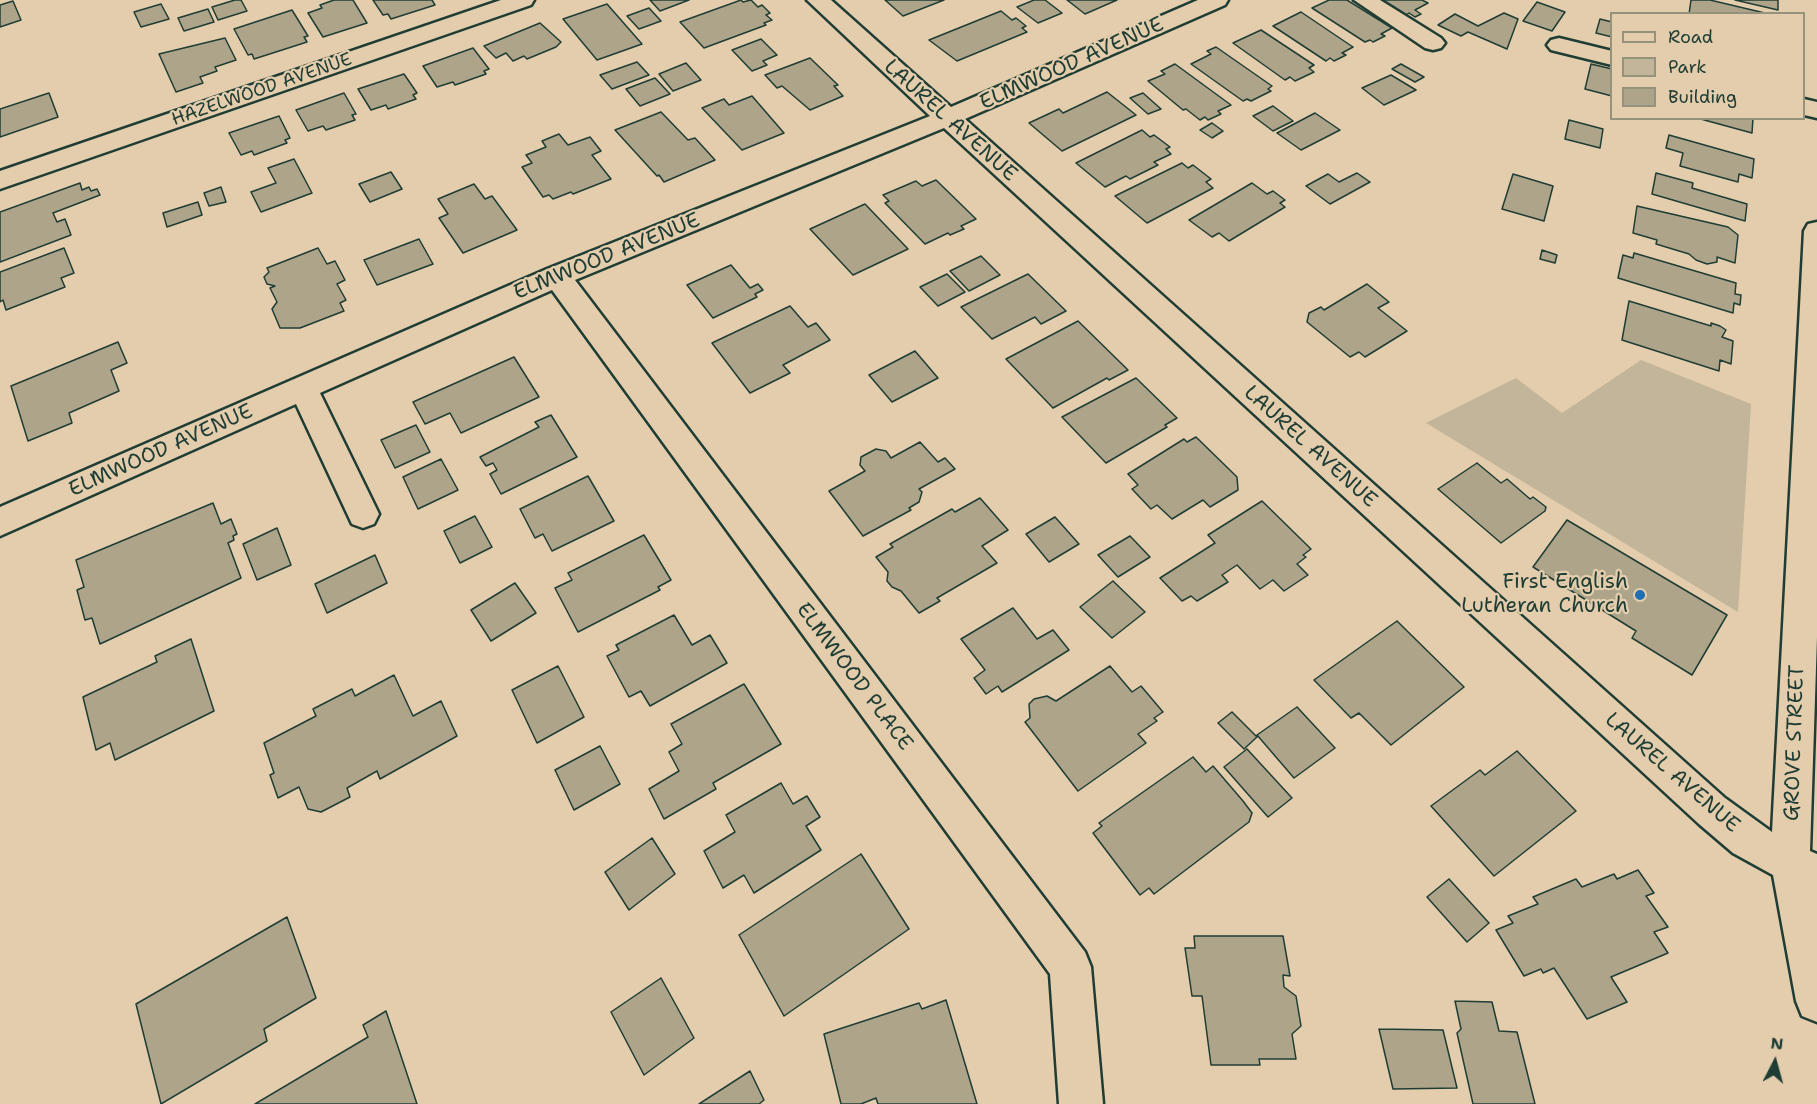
<!DOCTYPE html>
<style>
body{margin:0}
#map{position:relative;width:1817px;height:1104px;overflow:hidden;background:#e3cdac;font-family:"Shantell Sans",sans-serif}
canvas{display:block}
.legend{position:absolute;left:1610px;top:12px;width:195px;height:108px;box-sizing:border-box;background:#e3cdac;border:2px solid #95937c;margin:0;padding:8px 10px;list-style:none;font-size:18px;color:#1f3d34}
.legend li{display:flex;align-items:center;gap:12px;height:30px}
.legend b{width:30px;border:2px solid #95937c}
.north{position:absolute;left:1745px;top:1032px;width:60px;height:60px;-webkit-text-stroke:4px #e3cdac;paint-order:stroke;rotate:6deg;font-size:16px;font-weight:700;line-height:24px;text-align:center;color:#1f3d34}
.north::after{content:'';display:block;margin:auto;width:21px;height:27px;background:#1f3d34;clip-path:polygon(50% 0,100% 100%,50% 72%,0 100%)}
</style>
<div id="map">
<canvas width="1817" height="1104"></canvas>
<ul class="legend">
<li><b style="height:8px;background:#e3cdac"></b>Road</li>
<li><b style="height:16px;background:#c3b599"></b>Park</li>
<li><b style="height:16px;background:#ada48a"></b>Building</li>
</ul>
<div class="north">N</div>
</div>
<script>
const context = document.querySelector('canvas').getContext('2d');
context.lineJoin = 'round';
function fill(path, color) { context.fillStyle = color; context.fill(path, 'evenodd'); }
const poly = rows => new Path2D(rows.map(r => 'M' + r).join(''));
function trace(path, color, width, dash) { context.strokeStyle = color; context.lineWidth = width; context.lineCap = dash ? 'butt' : 'round'; context.setLineDash(dash || []); context.stroke(path); }
function write(font, color, halo, rows, align = 'center') {
  context.font = font + ' "Shantell Sans",sans-serif'; context.lineWidth = 4.5; context.setLineDash([]); context.textBaseline = 'middle'; context.strokeStyle = halo; context.fillStyle = color; for (const [text, x, y, turn = 0] of rows) {
    context.save(); context.translate(x, y); context.rotate((+turn || 0) * Math.PI / 180); context.textAlign = isNaN(turn) ? turn : align; if (halo) context.strokeText(text, 0, 0); context.fillText(text, 0, 0); context.restore();
  }
}
fill(poly([
 [1641,360,1751,404,1738,612,1426,423,1516,378,1562,413]
]), '#c3b599');
const building = poly([
 [235,0,241,0,247,11,218,20,212,7,235,0],
 [334,0,353,0,367,23,323,37,308,13,322,8,320,5,334,0],
 [373,0,432,0,435,5,391,19,388,14,383,15,373,0],
 [650,0,689,0,660,11,650,0],
 [741,0,743,2,751,0,758,7,762,5,770,13,766,15,772,20,764,23,766,25,704,48,680,22,741,0],
 [885,0,944,0,903,16,885,0],
 [1034,0,1045,0,1062,13,1038,23,1017,7,1034,0],
 [1067,0,1117,0,1085,14,1067,0],
 [1329,0,1347,0,1392,28,1381,34,1385,36,1373,42,1370,40,1365,42,1312,8,1329,0],
 [1371,0,1422,0,1428,3,1415,10,1421,14,1415,17,1409,13,1403,17,1371,0],
 [1691,0,1710,0,1769,14,1689,14,1691,0],
 [1735,0,1778,0,1778,10,1735,0],
 [13,1,21,20,0,27,0,5,13,1],
 [1537,2,1565,12,1552,31,1523,21,1537,2],
 [161,4,169,19,141,27,134,12,161,4],
 [607,4,642,44,597,60,563,19,607,4],
 [649,8,661,21,639,29,627,16,649,8],
 [208,9,214,22,184,31,178,18,208,9],
 [292,10,308,36,304,37,307,42,254,59,252,54,248,55,234,29,292,10],
 [1001,11,1012,20,1016,18,1026,26,1022,28,1027,32,957,61,929,40,1001,11],
 [1301,12,1353,47,1342,53,1346,55,1334,61,1330,58,1326,61,1273,26,1301,12],
 [1504,13,1518,19,1507,49,1468,32,1461,36,1438,25,1455,14,1478,26,1504,13],
 [1600,19,1612,22,1612,37,1596,33,1600,19],
 [540,23,561,42,556,47,527,59,524,56,513,61,506,53,496,58,484,46,540,23],
 [1261,30,1314,65,1309,68,1314,72,1295,81,1290,77,1285,80,1233,43,1261,30],
 [225,38,236,60,215,67,217,71,200,77,203,83,176,92,159,54,225,38],
 [761,39,777,55,763,61,767,65,752,71,732,50,761,39],
 [1216,47,1272,86,1268,89,1271,91,1251,101,1247,99,1243,101,1191,64,1211,54,1207,51,1216,47],
 [473,48,489,69,484,71,486,74,455,85,453,82,437,87,423,66,473,48],
 [810,58,838,85,834,86,843,96,810,110,782,86,777,88,765,75,810,58],
 [637,62,649,75,612,89,600,75,637,62],
 [686,63,701,80,673,91,659,74,686,63],
 [1175,64,1231,105,1218,111,1221,114,1208,120,1205,117,1200,120,1186,109,1183,110,1148,81,1165,74,1161,71,1175,64],
 [1401,64,1424,77,1415,82,1392,69,1401,64],
 [1591,64,1612,69,1612,96,1585,89,1591,64],
 [404,74,417,93,413,95,416,99,388,109,386,105,371,110,358,89,404,74],
 [1391,75,1416,90,1384,105,1362,88,1391,75],
 [655,78,670,94,640,106,626,89,655,78],
 [1107,92,1136,115,1062,151,1029,123,1059,109,1063,113,1107,92],
 [49,93,58,117,0,137,0,109,49,93],
 [344,93,356,114,352,115,355,120,326,130,323,126,308,131,296,110,344,93],
 [1143,93,1161,109,1148,114,1130,98,1143,93],
 [752,96,784,133,742,150,702,108,724,99,729,105,752,96],
 [1273,106,1293,121,1273,131,1253,116,1273,106],
 [661,112,688,140,695,138,715,160,664,182,659,175,657,176,615,130,661,112],
 [1315,113,1340,130,1301,150,1277,133,1315,113],
 [279,116,290,138,285,140,287,143,254,155,252,151,241,155,229,133,279,116],
 [1697,118,1753,118,1752,133,1697,118],
 [1569,120,1603,129,1600,148,1565,139,1569,120],
 [1212,123,1223,131,1212,138,1200,130,1212,123],
 [1142,130,1150,137,1154,135,1170,147,1166,149,1171,154,1154,162,1158,165,1130,179,1126,176,1105,187,1076,163,1142,130],
 [559,134,568,145,590,137,601,151,592,155,611,179,573,194,571,192,553,199,549,195,543,197,522,167,532,163,526,155,546,147,542,141,559,134],
 [1669,135,1754,159,1752,178,1739,174,1738,182,1680,166,1683,153,1666,148,1669,135],
 [294,159,312,193,261,212,251,192,276,183,268,168,294,159],
 [1182,163,1188,168,1193,165,1211,179,1206,182,1213,188,1147,223,1115,196,1182,163],
 [391,172,402,189,370,202,359,184,391,172],
 [1357,173,1370,182,1330,204,1306,186,1328,174,1339,182,1357,173],
 [1656,173,1693,183,1692,188,1747,204,1745,221,1652,194,1656,173],
 [1513,174,1553,186,1544,221,1502,209,1513,174],
 [936,180,976,219,961,226,964,229,950,235,948,233,925,244,885,203,889,201,883,195,916,181,922,186,936,180],
 [80,183,82,190,89,187,91,191,97,189,100,195,53,213,57,222,65,219,71,235,0,262,0,212,80,183],
 [1252,183,1267,194,1273,191,1285,200,1280,203,1285,207,1229,241,1219,233,1212,237,1189,220,1252,183],
 [474,184,485,199,492,196,517,230,463,253,439,218,448,214,438,199,474,184],
 [221,187,226,202,209,206,204,193,221,187],
 [198,202,202,215,167,227,163,213,198,202],
 [865,204,908,249,853,275,810,229,865,204],
 [1637,206,1728,227,1738,235,1735,263,1717,257,1717,262,1707,264,1696,260,1689,254,1656,244,1657,240,1633,233,1637,206],
 [419,239,433,264,377,285,364,260,419,239],
 [64,248,74,273,61,278,65,287,6,310,3,300,0,302,0,272,64,248],
 [318,248,327,264,335,261,345,280,337,284,346,300,340,303,344,311,300,328,280,328,272,309,277,302,270,288,275,286,267,284,264,277,269,272,267,268,318,248],
 [1542,250,1557,255,1555,263,1540,259,1542,250],
 [1634,253,1736,283,1735,294,1741,295,1740,305,1734,303,1733,313,1618,278,1623,255,1633,258,1634,253],
 [981,256,1000,275,969,291,950,271,981,256],
 [731,265,750,288,758,284,763,290,755,294,757,297,713,318,687,285,731,265],
 [947,274,965,292,938,306,920,287,947,274],
 [1028,274,1066,311,1041,324,1035,317,992,339,961,307,1028,274],
 [1367,284,1389,302,1378,308,1407,331,1365,357,1359,352,1350,357,1307,322,1309,313,1321,307,1324,310,1367,284],
 [1629,301,1711,326,1711,323,1720,326,1726,330,1722,337,1733,341,1731,364,1720,360,1719,371,1622,340,1629,301],
 [790,306,808,327,816,323,830,340,783,365,790,373,750,393,712,343,790,306],
 [1078,321,1128,370,1109,380,1107,378,1053,408,1006,359,1078,321],
 [118,342,127,363,111,370,119,391,69,413,72,423,28,441,11,386,118,342],
 [915,351,938,378,892,402,869,375,915,351],
 [514,357,539,397,461,433,450,413,425,424,413,402,514,357],
 [1136,378,1177,418,1165,425,1167,427,1106,463,1062,417,1136,378],
 [551,415,577,457,501,494,490,474,497,470,493,463,486,466,480,457,539,427,535,422,551,415],
 [416,425,430,452,395,468,381,440,416,425],
 [1196,437,1237,477,1238,490,1210,507,1203,500,1172,519,1157,505,1151,509,1132,489,1138,485,1128,474,1184,439,1187,442,1196,437],
 [920,442,938,462,945,458,955,469,919,489,922,492,919,502,909,508,911,510,863,536,829,491,865,471,860,465,861,457,876,449,886,451,891,458,920,442],
 [441,459,458,490,418,509,403,477,441,459],
 [1477,463,1501,483,1507,479,1530,499,1533,497,1546,507,1545,511,1501,543,1438,489,1477,463],
 [588,476,614,521,552,551,543,534,535,538,520,509,588,476],
 [980,498,1008,530,982,546,997,563,937,598,940,601,919,613,901,591,892,587,887,581,888,572,876,557,893,547,890,544,952,509,955,512,980,498],
 [1262,501,1311,549,1303,555,1306,557,1297,564,1308,575,1284,591,1273,580,1260,589,1237,565,1222,575,1228,582,1197,601,1191,596,1182,601,1160,578,1215,543,1208,535,1262,501],
 [213,503,221,524,231,519,237,534,233,536,234,540,228,543,241,578,100,644,92,618,85,620,77,590,84,587,76,560,213,503],
 [475,516,492,547,460,563,444,531,475,516],
 [1055,517,1079,544,1049,562,1026,534,1055,517],
 [1567,520,1727,615,1692,675,1632,638,1636,631,1533,567,1567,520],
 [277,528,291,565,257,580,243,544,277,528],
 [644,535,671,580,658,587,660,590,578,632,555,588,572,580,568,573,644,535],
 [1130,536,1150,557,1118,577,1098,555,1130,536],
 [375,555,387,583,327,613,315,584,375,555],
 [1113,581,1145,612,1112,638,1080,607,1113,581],
 [515,583,536,613,491,641,471,610,515,583],
 [1013,608,1037,639,1053,630,1069,650,1002,692,998,686,986,694,974,678,985,670,961,639,1013,608],
 [674,615,692,645,710,635,727,663,650,706,641,691,629,697,607,656,619,650,616,645,674,615],
 [1397,621,1464,687,1391,745,1359,713,1351,718,1314,680,1397,621],
 [191,639,214,711,115,760,110,743,96,750,83,697,157,662,155,656,191,639],
 [558,666,584,717,537,743,512,690,558,666],
 [1110,666,1132,692,1141,686,1163,712,1154,718,1157,721,1138,734,1146,743,1078,791,1025,722,1030,718,1029,704,1034,699,1047,696,1056,701,1110,666],
 [394,675,413,716,441,701,457,736,380,779,377,771,347,788,350,797,321,812,308,809,299,787,278,798,270,775,274,773,264,743,316,716,313,709,352,689,355,696,394,675],
 [744,684,781,744,713,783,716,789,664,819,649,789,679,771,669,752,682,744,671,724,744,684],
 [1297,707,1335,748,1294,778,1257,735,1297,707],
 [1232,712,1257,737,1244,749,1218,723,1232,712],
 [600,746,620,784,574,810,555,770,600,746],
 [1247,749,1292,798,1268,817,1224,767,1247,749],
 [1517,751,1576,811,1494,876,1431,806,1480,770,1485,775,1517,751],
 [1193,757,1206,772,1213,766,1243,801,1252,813,1249,822,1154,894,1149,888,1140,895,1093,833,1102,826,1099,823,1193,757],
 [781,783,793,804,807,796,820,817,806,826,821,850,754,893,744,875,723,888,704,851,735,832,726,815,781,783],
 [652,838,675,874,629,910,605,872,652,838],
 [861,854,909,929,784,1016,739,935,861,854],
 [1638,870,1654,893,1646,896,1668,927,1654,932,1668,953,1611,977,1627,1002,1587,1019,1554,968,1543,973,1541,969,1524,976,1496,930,1513,923,1508,916,1538,904,1533,897,1576,879,1582,887,1614,874,1617,879,1638,870],
 [1449,879,1489,923,1467,942,1427,897,1449,879],
 [287,917,316,998,264,1029,267,1041,161,1104,136,1004,287,917],
 [1194,936,1283,936,1290,976,1283,975,1284,987,1296,996,1301,1026,1292,1034,1296,1059,1259,1059,1260,1065,1211,1065,1202,996,1192,996,1185,948,1195,948,1194,936],
 [661,978,694,1038,644,1075,611,1012,661,978],
 [946,1000,977,1104,878,1104,876,1098,861,1104,841,1104,824,1034,919,1003,922,1009,946,1000],
 [1455,1001,1492,1002,1499,1031,1517,1032,1535,1104,1473,1104,1457,1033,1461,1029,1455,1001],
 [386,1011,417,1104,255,1104,368,1037,363,1025,386,1011],
 [1379,1029,1443,1030,1457,1088,1393,1089,1379,1029],
 [750,1071,764,1100,759,1104,699,1104,750,1071]
]);
fill(building, '#ada48a');
trace(building, '#1f3d34', 1.5);
const minor = poly([
 [501,0,534,0,531,5,0,189,0,171,501,0],
 [807,0,831,0,951,107,1198,0,1228,0,1225,5,965,119,1725,798,1772,832,1804,231,1808,224,1817,222,1817,637,1810,851,1817,854,1817,1022,1802,1016,1796,1001,1773,875,1733,853,1699,824,944,128,575,280,1085,952,1091,967,1103,1104,1059,1104,1050,974,552,290,320,393,379,514,374,524,363,528,352,524,296,404,0,536,0,507,547,269,930,116,807,0],
 [1354,0,1380,0,1441,38,1445,43,1441,48,1433,50,1425,48,1354,0],
 [1559,38,1612,51,1612,65,1551,50,1547,45,1551,40,1559,38],
 [1804,99,1817,102,1817,118,1804,115,1804,99]
]);
trace(minor, '#1f3d34', 5);
fill(minor, '#e3cdac');
for (const [x, y, r, color] of [
 [1640,595,6,"#1f6fb2"]
]) { const dot = new Path2D(); dot.arc(x, y, r, 0, 2 * Math.PI); context.fillStyle = color; context.fill(dot); trace(dot, '#e3cdac', 2); }
write('18px', '#1f3d34', '#e3cdac', [
 ["HAZELWOOD AVENUE",262,90,-19]
]);
write('21px', '#1f3d34', '#e3cdac', [
 ["ELMWOOD AVENUE",1072,64,-24],
 ["LAUREL AVENUE",950,121,42],
 ["ELMWOOD AVENUE",607,257,-22],
 ["LAUREL AVENUE",1310,447,42],
 ["ELMWOOD AVENUE",161,451,-24],
 ["ELMWOOD PLACE",854,677,53],
 ["GROVE STREET",1795,743,-88],
 ["LAUREL AVENUE",1672,773,41]
]);
write('21px', '#1f3d34', '#e3cdac', [
 ["First English",1628,583],
 ["Lutheran Church",1628,607]
], 'right');
</script>
